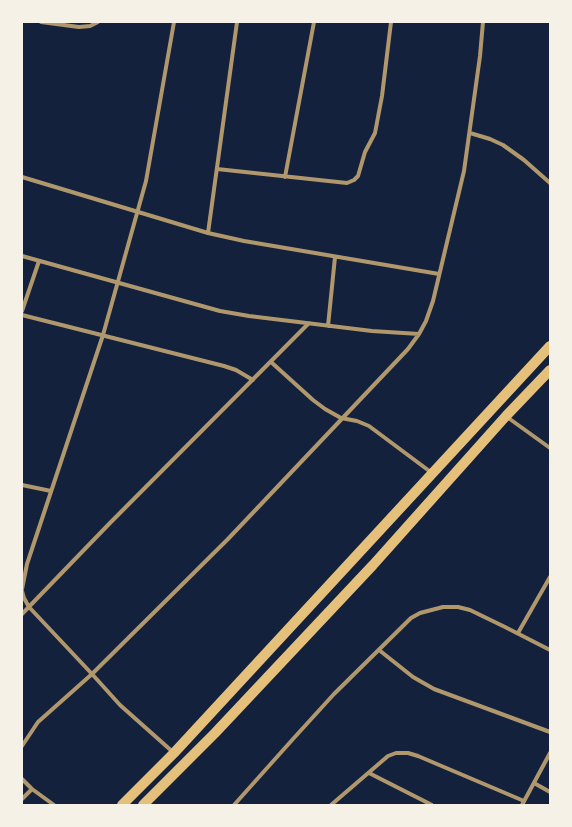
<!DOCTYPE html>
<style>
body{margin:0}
#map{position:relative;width:572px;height:827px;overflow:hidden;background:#14213d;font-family:"Libre Baskerville",serif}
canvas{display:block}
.frame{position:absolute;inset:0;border:23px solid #f6f1e7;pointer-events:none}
</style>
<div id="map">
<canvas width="572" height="827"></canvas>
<div class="frame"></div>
</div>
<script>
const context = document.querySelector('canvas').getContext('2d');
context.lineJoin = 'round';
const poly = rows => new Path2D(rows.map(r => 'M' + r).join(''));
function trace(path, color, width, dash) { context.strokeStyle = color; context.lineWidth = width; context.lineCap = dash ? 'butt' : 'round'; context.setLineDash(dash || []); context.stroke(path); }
trace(poly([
 [41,22,79,27,90,26,98,22],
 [470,133,490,139,503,145,524,160,550,183],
 [217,169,347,183,354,180,358,176,365,152,375,133,382,96,391,22],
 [22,177,208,233,244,241,439,274],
 [285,177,314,22],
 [208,233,237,22],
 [22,256,220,311,249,316,372,331,419,334],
 [22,311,39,261],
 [22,315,224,366,236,370,253,380],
 [328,326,335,257],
 [271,362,313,400,325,409,341,418,357,421,369,426,432,473],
 [507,417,550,448],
 [22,485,51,491],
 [22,589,27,564,103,335,146,181,174,22],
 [22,591,24,598,29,607,92,674,120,705,174,753],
 [22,614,109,524,309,323],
 [518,633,550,577],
 [379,650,413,677,434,689,550,732],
 [22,746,38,722,92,674,228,539,408,349,419,334,426,321,433,301,464,171,480,56,483,22],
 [369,773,432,805],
 [22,779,32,789,54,805],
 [534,783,550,792],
 [22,799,32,789],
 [234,805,293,739,334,694,411,618,420,613,443,607,458,607,470,610,505,627,550,650],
 [331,805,388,756,396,753,408,753,418,756,524,801],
 [522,805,550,753]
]), '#b1986c', 4);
trace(poly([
 [122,805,174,753,550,346],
 [143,805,215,733,373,565,506,416,550,370]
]), '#e5c07b', 10);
</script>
